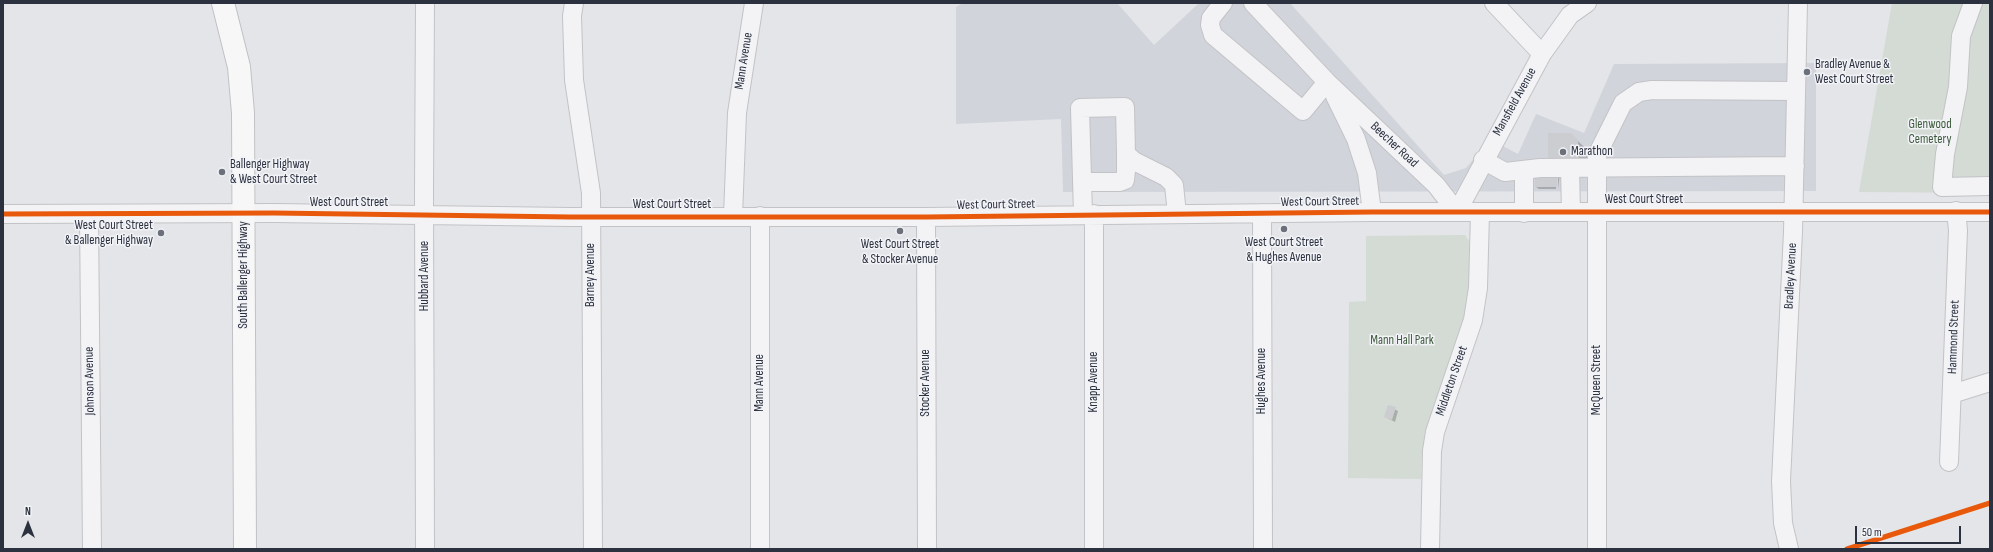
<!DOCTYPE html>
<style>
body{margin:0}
#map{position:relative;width:1993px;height:552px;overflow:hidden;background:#e3e5e8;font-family:"Sofia Sans Condensed",sans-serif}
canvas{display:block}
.frame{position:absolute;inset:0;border:4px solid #2c313f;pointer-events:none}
.north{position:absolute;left:8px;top:504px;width:40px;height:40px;-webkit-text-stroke:3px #f2f3f7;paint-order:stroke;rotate:0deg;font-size:11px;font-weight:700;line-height:16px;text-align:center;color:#2c313f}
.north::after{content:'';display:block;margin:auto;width:14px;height:18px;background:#2c313f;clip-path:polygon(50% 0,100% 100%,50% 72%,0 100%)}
.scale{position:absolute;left:1855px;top:526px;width:106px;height:18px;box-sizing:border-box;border:2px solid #2c313f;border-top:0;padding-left:5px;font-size:12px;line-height:14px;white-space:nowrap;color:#2c313f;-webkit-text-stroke:3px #f2f3f7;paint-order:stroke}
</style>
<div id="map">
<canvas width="1993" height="552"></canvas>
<div class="frame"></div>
<div class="north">N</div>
<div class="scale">50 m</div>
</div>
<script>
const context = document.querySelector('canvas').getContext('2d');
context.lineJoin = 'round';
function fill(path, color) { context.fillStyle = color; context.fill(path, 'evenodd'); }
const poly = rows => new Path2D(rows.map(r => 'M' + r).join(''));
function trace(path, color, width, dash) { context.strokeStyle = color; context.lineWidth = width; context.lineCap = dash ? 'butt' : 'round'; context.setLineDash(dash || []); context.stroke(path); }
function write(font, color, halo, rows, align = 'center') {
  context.font = font + ' "Sofia Sans Condensed",sans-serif'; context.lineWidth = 3; context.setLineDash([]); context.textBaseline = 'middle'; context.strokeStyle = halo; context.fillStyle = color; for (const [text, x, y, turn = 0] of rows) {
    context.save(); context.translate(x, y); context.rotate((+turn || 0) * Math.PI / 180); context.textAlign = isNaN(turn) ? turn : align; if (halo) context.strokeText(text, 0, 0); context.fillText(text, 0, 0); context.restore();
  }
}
fill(poly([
 [963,3,1117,3,1154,45,1199,3,1290,3,1444,175,1466,168,1490,139,1518,154,1536,114,1584,133,1614,64,1816,63,1816,191,1063,192,1061,119,956,124,956,7]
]), '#d2d4db');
fill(poly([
 [1892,3,1990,3,1990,193,1859,192],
 [1465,235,1469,241,1469,293,1463,322,1422,452,1421,479,1348,478,1349,302,1366,301,1366,236]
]), '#d3dbd4');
fill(poly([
 [1571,134,1587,150,1587,173,1560,173,1558,189,1558,173,1556,171,1556,189,1539,189,1536,187,1556,171],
 [1388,406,1398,411,1395,422,1385,417]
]), '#0003');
fill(poly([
 [1548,133,1571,133,1578,140,1579,165,1548,165],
 [1535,170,1557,170,1557,187,1535,187],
 [1388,405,1396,407,1392,420,1384,417]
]), '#cccdd0');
const minor = poly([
 [425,3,424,192,425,549],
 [574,3,572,16,574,80,591,193,593,549],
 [1223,3,1211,18,1210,25,1213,35,1303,111,1327,82],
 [1253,3,1327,82,1436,185,1457,212,1542,54,1570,15,1587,3],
 [1494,3,1542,54],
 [1973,3,1961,36,1958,87,1945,154,1942,187,1990,186],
 [1335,96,1356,139,1367,173,1372,212],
 [1483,160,1505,172,1540,168,1795,166],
 [1570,168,1571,212],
 [1082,182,1120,182,1125,180,1126,171,1126,154],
 [1262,213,1263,549],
 [1524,213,1524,170],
 [3,214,274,213,570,217,926,217,1372,212,1990,212],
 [89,214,92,549],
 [1083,214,1080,108,1125,107,1126,154,1134,161,1166,177,1174,185,1177,214],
 [1094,214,1094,549],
 [733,216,737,113,754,3],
 [760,216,760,549],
 [926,217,927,549],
 [1952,394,1990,382],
 [1949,462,1958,230,1956,211],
 [1430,549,1432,451,1435,432,1473,320,1478,288,1480,213],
 [1597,549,1597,155,1623,103,1639,92,1652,90,1795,91],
 [1789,549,1783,523,1781,481,1793,232,1798,3]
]);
const major = poly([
 [223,3,239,67,243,113,245,549]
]);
trace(minor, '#c2c3c6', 20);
trace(major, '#c0c2c5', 24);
trace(minor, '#f3f3f5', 18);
trace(major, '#f7f7f7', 22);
trace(poly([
 [3,214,274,213,570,217,926,217,1372,212,1990,212],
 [1847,549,1990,503]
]), '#e8590c', 5);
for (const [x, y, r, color] of [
 [1807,72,4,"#6c707a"],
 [1563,152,4,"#6c707a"],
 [222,172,4,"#6c707a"],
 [1284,229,4,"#6c707a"],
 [900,231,4,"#6c707a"],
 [161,233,4,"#6c707a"]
]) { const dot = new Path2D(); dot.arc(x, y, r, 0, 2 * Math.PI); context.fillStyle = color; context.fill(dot); trace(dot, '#f2f3f7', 1.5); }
write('13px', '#2c313f', '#f2f3f7', [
 ["Mann Avenue",744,61,-81],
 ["Mansfield Avenue",1515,102,-61],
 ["Beecher Road",1394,145,43],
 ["West Court Street",1644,200],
 ["West Court Street",1320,202,-1],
 ["West Court Street",349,203],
 ["West Court Street",672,205],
 ["West Court Street",996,205,-1],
 ["South Ballenger Highway",244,275,-90],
 ["Barney Avenue",591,275,-90],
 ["Hubbard Avenue",425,276,-90],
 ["Bradley Avenue",1791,276,-87],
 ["Hammond Street",1954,337,-88],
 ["McQueen Street",1597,380,-90],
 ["Johnson Avenue",90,381,-91],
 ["Hughes Avenue",1262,381,-90],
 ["Middleton Street",1452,381,-71],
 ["Knapp Avenue",1094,382,-90],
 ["Mann Avenue",760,383,-90],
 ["Stocker Avenue",926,383,-90]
]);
write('13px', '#2c313f', '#f2f3f7', [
 ["Bradley Avenue &",1815,65],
 ["West Court Street",1815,80],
 ["Marathon",1571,152],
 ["Ballenger Highway",230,165],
 ["& West Court Street",230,180],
 ["West Court Street",153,226,"right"],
 ["& Ballenger Highway",153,241,"right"],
 ["West Court Street",1284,243,"center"],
 ["& Hughes Avenue",1284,258,"center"],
 ["West Court Street",900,245,"center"],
 ["& Stocker Avenue",900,260,"center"]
], 'left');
write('13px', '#3d593b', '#f2f3f7', [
 ["Glenwood",1930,125],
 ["Cemetery",1930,140],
 ["Mann Hall Park",1402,341]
]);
</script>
